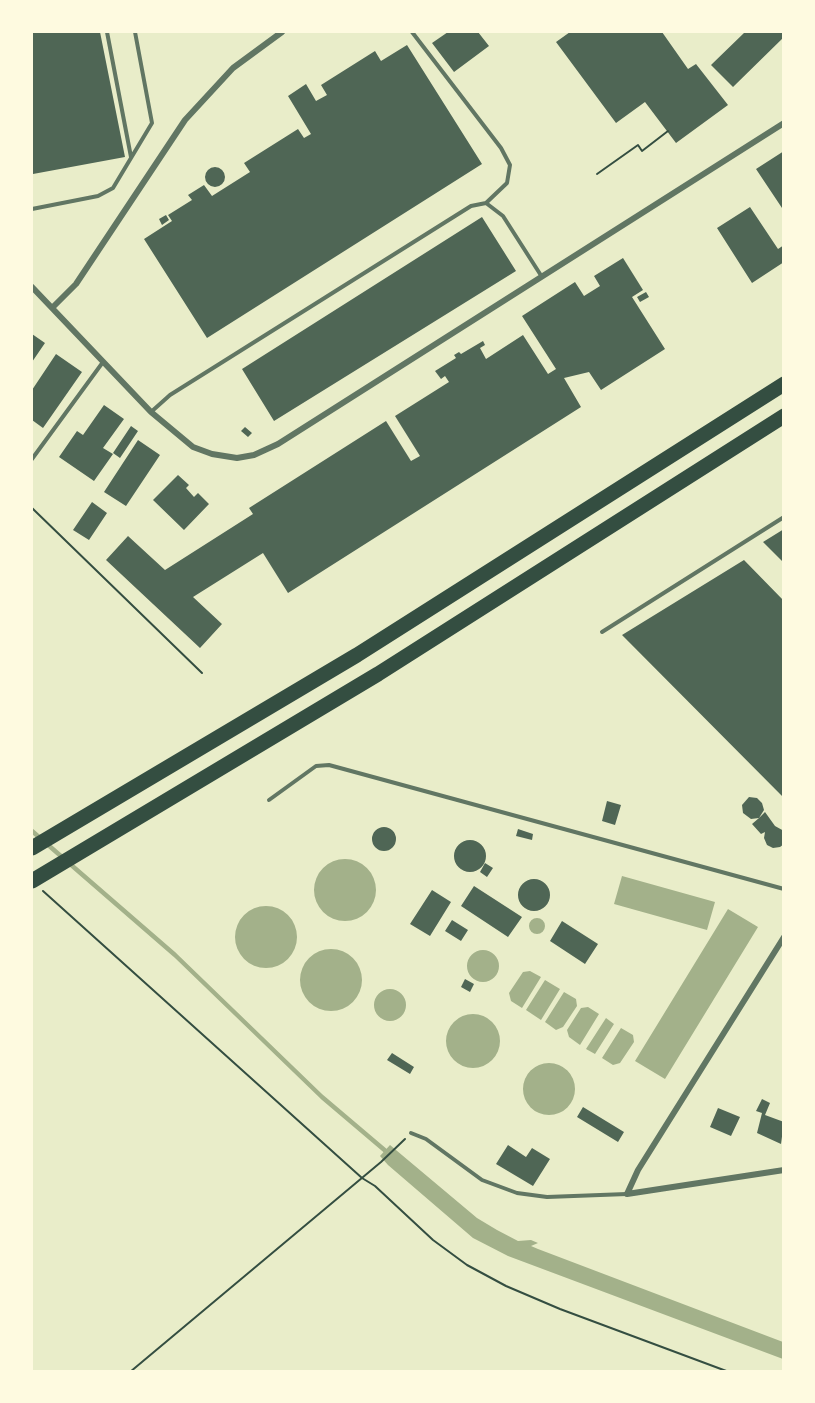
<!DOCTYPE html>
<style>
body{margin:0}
#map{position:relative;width:815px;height:1403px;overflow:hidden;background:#e9edc9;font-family:Roboto,sans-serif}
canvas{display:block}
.frame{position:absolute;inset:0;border:33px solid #fefae0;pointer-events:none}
</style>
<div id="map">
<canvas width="815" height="1403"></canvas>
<div class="frame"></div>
</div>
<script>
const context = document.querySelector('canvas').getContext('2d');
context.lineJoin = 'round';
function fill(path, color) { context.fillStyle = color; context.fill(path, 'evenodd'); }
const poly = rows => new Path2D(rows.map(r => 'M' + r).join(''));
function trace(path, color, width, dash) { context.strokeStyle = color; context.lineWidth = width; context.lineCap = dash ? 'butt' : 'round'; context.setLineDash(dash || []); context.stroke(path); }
fill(poly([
 '314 890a31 31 0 1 1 62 0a31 31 0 1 1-62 0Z',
 [622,876,715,902,707,930,614,904],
 '235 937a31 31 0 1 1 62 0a31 31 0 1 1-62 0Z',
 [728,909,758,927,665,1079,635,1061],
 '529 926a8 8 0 1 1 16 0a8 8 0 1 1-16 0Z',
 '300 980a31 31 0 1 1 62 0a31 31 0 1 1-62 0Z',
 '467 966a16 16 0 1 1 32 0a16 16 0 1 1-32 0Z',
 [530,971,541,977,522,1008,511,1001,509,993,523,972],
 [545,980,560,989,541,1020,526,1010],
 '374 1005a16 16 0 1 1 32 0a16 16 0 1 1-32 0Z',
 [564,992,576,999,577,1006,563,1027,556,1030,545,1022],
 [588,1007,599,1014,580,1045,569,1037,567,1030,581,1008],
 '446 1041a27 27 0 1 1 54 0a27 27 0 1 1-54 0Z',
 [606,1018,614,1024,595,1054,586,1049],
 [621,1028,633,1035,634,1042,620,1063,613,1065,602,1058],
 '523 1089a26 26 0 1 1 52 0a26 26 0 1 1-52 0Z',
 [390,1145,477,1218,497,1230,518,1241,531,1240,538,1243,531,1246,538,1249,783,1342,783,1359,508,1256,473,1238,388,1165,380,1156]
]), '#a3b18a');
trace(poly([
 [32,831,175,955,322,1097,388,1153]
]), '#a3b18a', 4.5);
fill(poly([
 [32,32,100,32,125,157,33,174],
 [448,32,478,32,489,46,454,72,432,43],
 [570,32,662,32,688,69,696,64,728,105,676,143,645,102,616,123,556,42],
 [745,32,784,32,784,37,733,87,711,65],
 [407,45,482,164,207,338,144,239,172,221,168,215,192,200,188,195,204,185,212,196,250,172,244,163,298,129,304,138,311,134,288,96,306,84,316,101,327,95,321,85,375,51,381,61],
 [784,151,784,211,756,169],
 '205 177a10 10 0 1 1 20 0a10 10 0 1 1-20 0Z',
 [750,207,778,249,784,245,784,262,752,283,717,228],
 [166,215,169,220,162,225,159,219],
 [482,217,516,271,274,421,242,369],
 [623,258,643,290,632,297,665,349,601,390,589,372,564,378,581,407,288,593,263,553,193,597,222,624,200,648,106,560,128,536,165,570,253,514,249,508,386,421,411,461,420,456,395,416,449,382,445,376,441,379,435,371,456,358,454,355,459,352,461,354,483,341,485,345,480,348,486,359,523,335,548,374,556,369,522,316,575,282,584,296,600,286,594,276],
 [646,292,649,297,640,302,637,297],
 [32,334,45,343,32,362],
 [56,354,82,372,43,428,32,420,32,390],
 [104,405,124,419,103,448,113,454,94,481,59,457,77,431,83,435],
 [131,426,138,431,120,458,113,453],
 [245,427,252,433,248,437,241,431],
 [138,440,160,455,126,506,104,492],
 [178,475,189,485,186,488,194,497,198,493,209,504,184,530,153,500],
 [92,502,107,513,89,540,73,530],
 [784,529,784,563,763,542],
 [744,560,784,601,784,798,622,635],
 [749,797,757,798,762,803,764,810,759,818,765,812,775,826,784,831,784,844,780,847,773,848,767,845,764,838,765,832,761,834,752,824,759,818,751,819,743,813,742,805],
 [607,801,621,805,615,825,602,821],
 '372 839a12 12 0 1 1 24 0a12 12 0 1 1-24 0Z',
 [518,829,533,834,532,840,516,836],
 '454 856a16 16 0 1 1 32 0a16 16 0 1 1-32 0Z',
 [485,863,493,868,487,877,480,872],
 '518 895a16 16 0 1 1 32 0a16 16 0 1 1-32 0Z',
 [474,886,522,917,508,937,461,906],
 [432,890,451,902,430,936,410,924],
 [452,920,468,930,461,941,445,931],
 [562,921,598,944,585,964,550,941],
 [465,979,474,984,470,992,461,987],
 [392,1053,414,1067,410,1074,387,1060],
 [762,1099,770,1103,765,1115,784,1122,781,1144,757,1133,762,1113,756,1111],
 [583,1107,624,1132,618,1142,577,1117],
 [718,1108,740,1117,731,1136,710,1127],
 [508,1145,526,1157,532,1148,550,1159,533,1186,496,1164]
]), '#4f6655');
trace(poly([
 [597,174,638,145,642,151,668,131],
 [32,508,202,673],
 [43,891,362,1178,375,1186,433,1240,467,1265,506,1286,560,1309,729,1372],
 [130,1372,381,1162,405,1139]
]), '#344e41', 2);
trace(poly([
 [107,32,131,157],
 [412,32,501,148,510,165,507,183,486,203],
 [32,209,98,196,113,188,152,123,135,32],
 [151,412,170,395,471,206,486,203,503,216,542,277],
 [32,459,103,362],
 [602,632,784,517],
 [269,800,316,766,329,765,784,889],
 [411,1133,426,1139,482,1180,517,1193,547,1197,627,1194]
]), '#617663', 4);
trace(poly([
 [32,287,151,412,193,447,212,454,237,458,254,455,278,444,784,123],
 [52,308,76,284,185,120,233,68,282,32],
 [627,1194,638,1170,784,937],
 [627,1194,784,1170]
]), '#617663', 6);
trace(poly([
 [32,848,357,655,784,384],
 [32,881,378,674,784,416]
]), '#344e41', 15);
</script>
